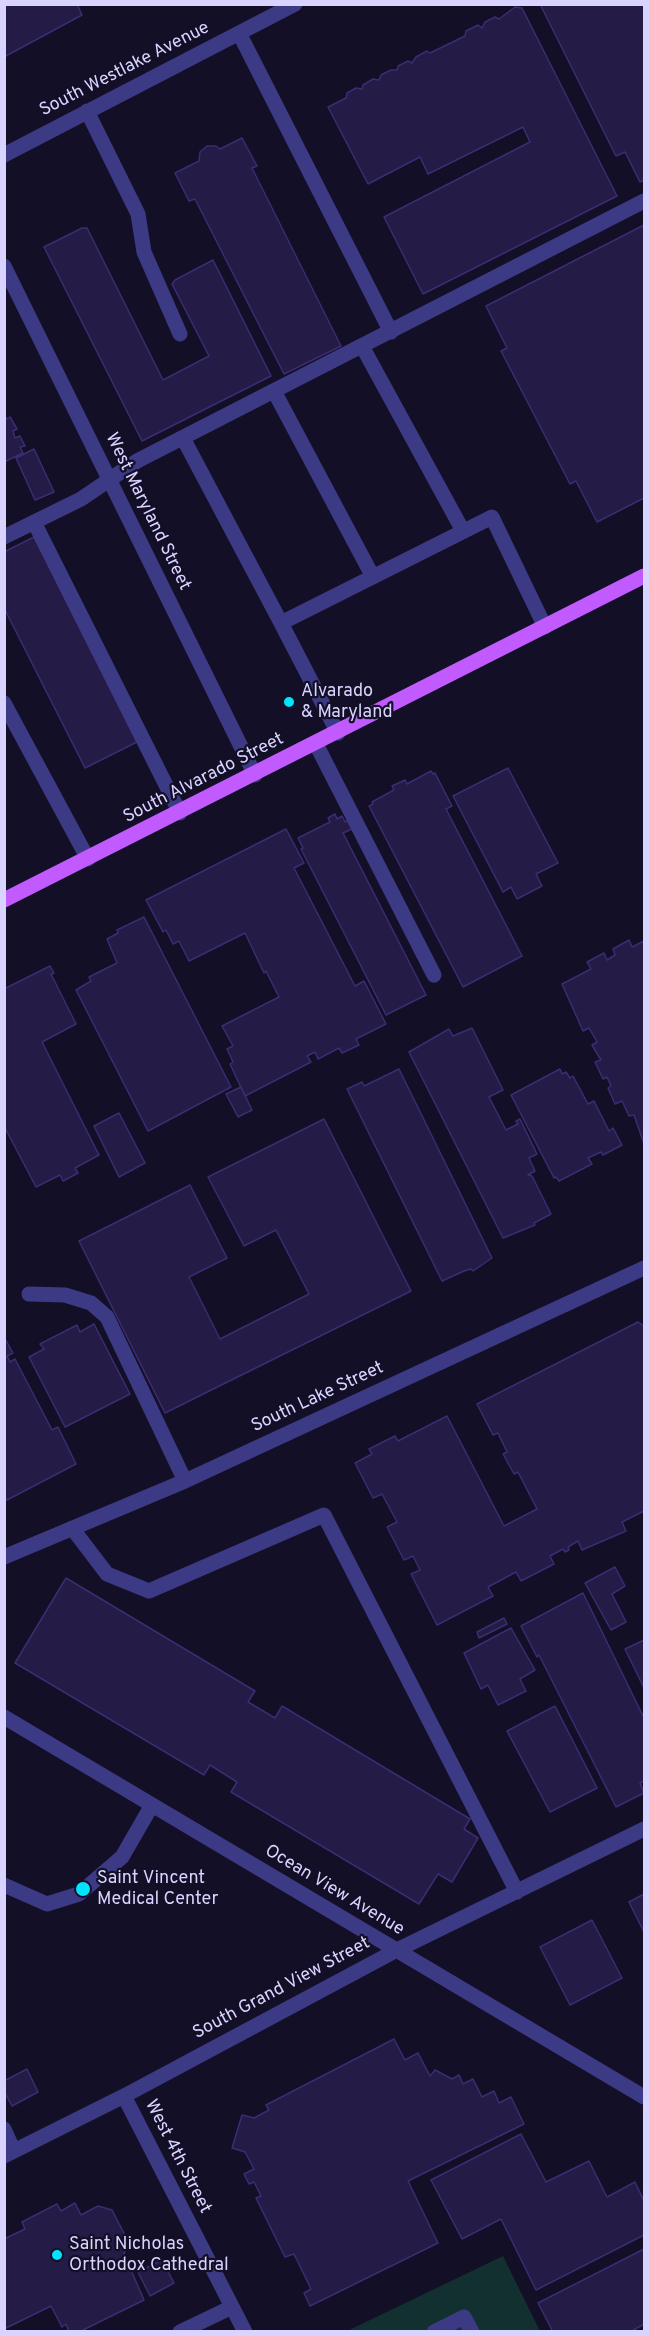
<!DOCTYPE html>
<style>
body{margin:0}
#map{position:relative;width:649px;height:2336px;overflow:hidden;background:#130f26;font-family:Overpass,sans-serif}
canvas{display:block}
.frame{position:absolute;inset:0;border:6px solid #d9d4ff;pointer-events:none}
</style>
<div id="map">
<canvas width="649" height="2336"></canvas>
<div class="frame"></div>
</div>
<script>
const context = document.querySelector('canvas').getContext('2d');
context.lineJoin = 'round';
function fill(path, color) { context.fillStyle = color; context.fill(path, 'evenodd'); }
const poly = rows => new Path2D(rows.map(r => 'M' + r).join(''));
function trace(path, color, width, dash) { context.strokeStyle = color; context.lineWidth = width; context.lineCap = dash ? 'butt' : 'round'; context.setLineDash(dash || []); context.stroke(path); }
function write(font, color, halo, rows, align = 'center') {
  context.font = font + ' Overpass,sans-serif'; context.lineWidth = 4.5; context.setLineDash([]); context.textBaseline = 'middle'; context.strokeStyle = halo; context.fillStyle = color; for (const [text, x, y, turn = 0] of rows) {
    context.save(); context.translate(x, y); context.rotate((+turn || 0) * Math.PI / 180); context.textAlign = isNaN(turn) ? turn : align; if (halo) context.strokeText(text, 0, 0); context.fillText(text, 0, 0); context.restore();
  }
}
fill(poly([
 [503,2256,540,2331,345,2332]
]), '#12302f');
const building = poly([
 [4,4,77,4,82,15,4,57,4,4],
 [544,4,644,4,644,180,640,182,625,152,616,156,541,6,544,4],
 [515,7,522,8,617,196,423,294,384,217,530,142,523,127,428,174,420,157,368,184,328,107,346,98,347,93,356,88,362,89,363,85,373,79,379,80,381,75,391,70,397,70,398,66,408,61,412,63,416,57,427,51,430,53,465,36,466,31,478,25,482,28,485,22,495,17,499,19,515,7],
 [242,138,257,166,252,168,341,346,284,374,195,199,189,201,175,173,199,161,200,152,207,146,216,146,220,149,242,138],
 [644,225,644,498,597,522,576,481,570,484,501,351,507,348,486,306,644,225],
 [82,228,87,228,163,380,209,356,172,284,175,280,213,260,271,376,142,441,44,247,82,228],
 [4,415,7,419,10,417,17,429,13,431,15,438,20,436,25,446,20,447,23,453,4,462,4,415],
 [34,449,54,492,35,500,16,458,34,449],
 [34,537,137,742,85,768,4,608,4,552,34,537],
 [508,768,558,863,536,874,542,886,517,899,511,887,503,892,453,796,508,768],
 [431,771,433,774,435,773,452,806,446,809,522,956,463,987,369,806,373,804,372,802,394,790,392,786,405,780,407,784,431,771],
 [335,814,337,819,342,816,345,822,349,820,354,828,343,833,426,995,386,1015,301,849,303,848,298,838,330,822,328,818,335,814],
 [286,829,304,863,294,868,355,986,364,981,386,1024,356,1039,359,1045,342,1053,339,1048,318,1059,315,1052,307,1056,311,1062,245,1096,230,1064,233,1062,227,1049,233,1046,222,1026,279,997,266,971,264,973,245,933,189,961,179,941,173,944,166,930,163,932,146,900,286,829],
 [144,917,231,1087,148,1131,76,990,91,981,89,977,117,963,107,939,118,933,117,930,144,917],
 [629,940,632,947,644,941,644,1144,634,1115,629,1116,622,1101,615,1104,608,1088,611,1086,607,1077,603,1079,595,1062,601,1060,592,1045,597,1042,589,1028,583,1031,562,984,591,969,587,962,604,953,607,960,615,955,613,949,629,940],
 [50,966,54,973,51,974,76,1024,42,1042,99,1155,75,1168,78,1173,63,1181,60,1175,36,1187,4,1126,4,989,50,966],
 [472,1028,503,1090,489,1097,506,1130,518,1124,516,1121,520,1119,537,1154,529,1158,535,1171,528,1175,532,1176,551,1214,534,1223,535,1225,503,1238,409,1052,449,1029,453,1036,472,1028],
 [399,1069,492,1258,473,1271,471,1269,464,1271,442,1281,347,1089,362,1082,364,1086,399,1069],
 [560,1069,562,1074,566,1072,570,1078,573,1076,588,1104,594,1101,609,1131,613,1128,622,1145,603,1155,601,1152,588,1158,592,1164,559,1181,556,1177,554,1178,511,1095,560,1069],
 [241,1087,252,1110,238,1117,226,1094,241,1087],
 [119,1113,145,1163,119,1177,94,1126,119,1113],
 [324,1119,411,1291,165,1413,79,1241,190,1185,227,1258,189,1277,220,1339,309,1294,276,1230,244,1246,208,1177,324,1119],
 [638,1322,644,1326,644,1511,622,1522,626,1531,582,1550,578,1541,568,1547,569,1550,565,1552,563,1549,550,1556,554,1564,521,1581,516,1572,488,1587,493,1596,437,1625,411,1574,420,1570,413,1556,404,1560,387,1527,397,1522,382,1494,373,1498,355,1463,372,1454,369,1449,395,1436,398,1441,447,1416,504,1526,537,1509,518,1472,514,1474,503,1454,507,1452,498,1433,493,1435,477,1404,638,1322],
 [94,1324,130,1394,65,1427,29,1357,44,1349,40,1344,77,1325,80,1332,94,1324],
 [4,1337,13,1353,7,1356,10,1362,15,1359,52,1430,58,1427,76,1464,7,1500,4,1494,4,1337],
 [615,1567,625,1586,612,1594,626,1622,611,1630,585,1583,615,1567],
 [66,1578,255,1691,248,1702,275,1718,282,1706,470,1819,464,1829,478,1838,452,1882,438,1874,419,1904,231,1792,237,1782,210,1765,204,1775,15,1663,66,1578],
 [583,1593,644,1718,644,1781,640,1783,644,1793,616,1807,539,1655,537,1657,521,1626,583,1593],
 [504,1618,507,1624,479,1638,477,1632,504,1618],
 [511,1628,535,1670,520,1679,526,1691,498,1705,488,1685,481,1689,464,1653,511,1628],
 [644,1640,644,1688,625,1649,644,1640],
 [555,1706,597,1788,550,1812,507,1731,555,1706],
 [644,1894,644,1932,629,1902,644,1894],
 [592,1920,622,1978,570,2005,540,1947,592,1920],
 [394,2039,405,2060,418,2053,430,2076,435,2070,452,2079,459,2075,463,2084,473,2079,482,2097,494,2091,499,2103,511,2097,524,2124,408,2181,438,2243,310,2306,304,2293,311,2289,294,2254,285,2257,256,2198,261,2196,254,2182,249,2184,244,2174,254,2169,245,2152,232,2148,242,2115,254,2118,269,2110,266,2105,394,2039],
 [27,2069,38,2092,12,2106,4,2091,4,2081,27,2069],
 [521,2134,546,2182,589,2161,607,2197,635,2182,644,2201,644,2235,536,2290,501,2219,462,2239,431,2180,521,2134],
 [75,2203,81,2215,98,2206,112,2210,128,2241,124,2254,144,2300,79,2332,69,2332,66,2324,62,2327,51,2306,4,2329,4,2239,25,2229,22,2222,57,2204,61,2211,75,2203],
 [644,2249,644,2324,630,2332,553,2332,538,2303,644,2249],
 [162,2260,174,2283,150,2296,138,2272,162,2260]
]);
fill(building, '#241b47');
trace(building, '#3b2d73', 1.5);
trace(poly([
 [239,33,391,332],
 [87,111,138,214,144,252,180,334],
 [4,155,295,4],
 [4,266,255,775],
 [362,346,463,531],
 [274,391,373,577],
 [183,438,281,623],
 [34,522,180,813],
 [4,537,81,499,137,461,644,201],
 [4,703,88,859],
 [338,733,281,623,492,517,545,627],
 [316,744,434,975],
 [29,1294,65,1295,91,1303,107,1317,185,1481],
 [72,1528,107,1574,149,1591,324,1515,517,1892],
 [4,1557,185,1481,644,1268],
 [4,1717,644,2097],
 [4,1885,47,1904,79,1894,122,1857,152,1805],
 [124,2096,245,2332],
 [4,2129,14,2151],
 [4,2156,124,2096,397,1950,644,1829],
 [180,2332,232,2307],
 [434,2332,464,2317,472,2332]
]), '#3d3a85', 15);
trace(poly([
 [4,900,644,576]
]), '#c25bff', 15);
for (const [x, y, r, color] of [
 [289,702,6,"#00e5ff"],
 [83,1889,8,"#00e5ff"],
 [57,2255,6,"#00e5ff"]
]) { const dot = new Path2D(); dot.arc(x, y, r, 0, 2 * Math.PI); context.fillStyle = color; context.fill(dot); trace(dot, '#130f26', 2); }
write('18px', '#d9d4ff', '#130f26', [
 ["South Westlake Avenue",125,70,-27],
 ["West Maryland Street",147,512,64],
 ["South Alvarado Street",204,779,-27],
 ["South Lake Street",318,1398,-25],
 ["Ocean View Avenue",334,1891,31],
 ["South Grand View Street",282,1989,-28],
 ["West 4th Street",177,2157,63]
]);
write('18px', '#d9d4ff', '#130f26', [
 ["Alvarado",301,692],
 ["& Maryland",301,713],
 ["Saint Vincent",97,1879],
 ["Medical Center",97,1900],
 ["Saint Nicholas",69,2245],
 ["Orthodox Cathedral",69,2266]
], 'left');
</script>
